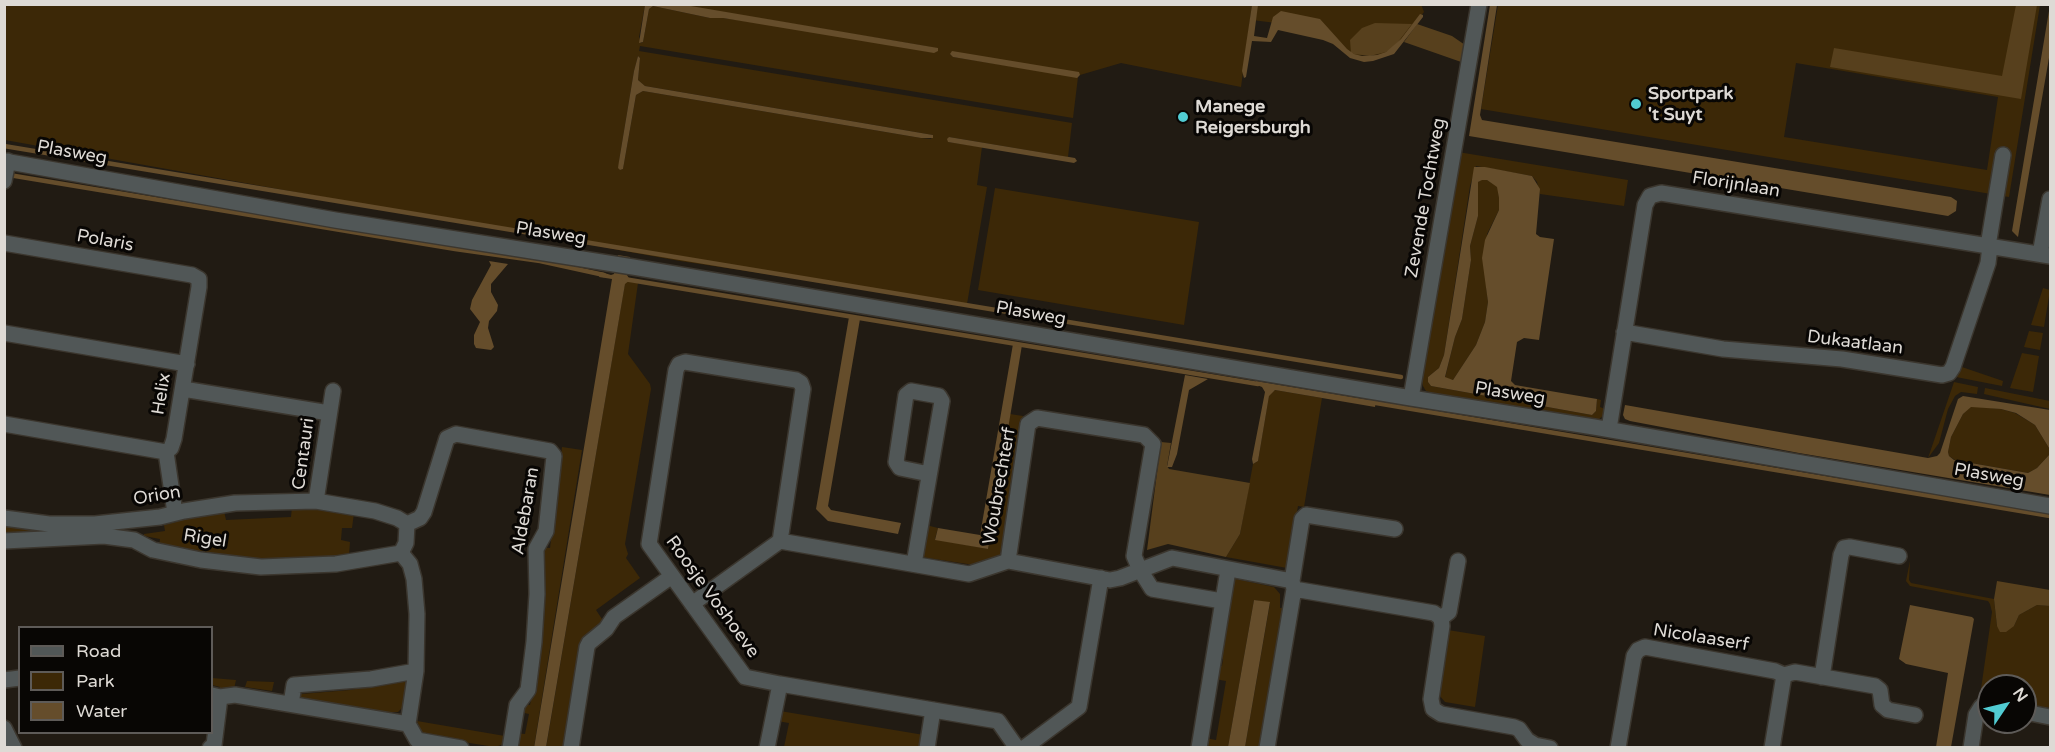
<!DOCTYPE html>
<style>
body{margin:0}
#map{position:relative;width:2055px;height:752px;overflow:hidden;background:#211b13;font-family:"Varela Round",sans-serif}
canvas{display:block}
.frame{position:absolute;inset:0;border:6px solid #dedad5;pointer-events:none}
.legend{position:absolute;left:18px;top:626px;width:195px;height:108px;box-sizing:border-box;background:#080604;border:2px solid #5e5b58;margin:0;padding:8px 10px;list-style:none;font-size:18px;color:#dedad5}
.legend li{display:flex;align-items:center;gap:12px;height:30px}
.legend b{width:30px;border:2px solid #5e5b58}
.north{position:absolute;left:1977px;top:674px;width:60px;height:60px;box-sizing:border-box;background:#080604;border:2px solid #5e5b58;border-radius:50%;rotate:55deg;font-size:16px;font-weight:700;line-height:24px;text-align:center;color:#dedad5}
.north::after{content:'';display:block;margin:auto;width:21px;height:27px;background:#51ccd3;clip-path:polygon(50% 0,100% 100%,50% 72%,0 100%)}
</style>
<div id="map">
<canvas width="2055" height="752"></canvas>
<div class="frame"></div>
<ul class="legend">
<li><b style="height:8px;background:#515757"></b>Road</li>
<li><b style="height:16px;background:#3c2807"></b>Park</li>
<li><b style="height:16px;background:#654d2b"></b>Water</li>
</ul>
<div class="north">N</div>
</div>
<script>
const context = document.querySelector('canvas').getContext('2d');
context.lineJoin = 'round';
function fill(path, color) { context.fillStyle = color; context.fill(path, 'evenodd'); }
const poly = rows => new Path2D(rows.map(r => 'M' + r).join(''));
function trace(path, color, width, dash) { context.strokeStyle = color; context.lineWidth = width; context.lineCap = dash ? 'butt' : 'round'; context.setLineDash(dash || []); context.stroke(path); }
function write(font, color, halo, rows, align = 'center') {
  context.font = font + ' "Varela Round",sans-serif'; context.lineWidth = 6; context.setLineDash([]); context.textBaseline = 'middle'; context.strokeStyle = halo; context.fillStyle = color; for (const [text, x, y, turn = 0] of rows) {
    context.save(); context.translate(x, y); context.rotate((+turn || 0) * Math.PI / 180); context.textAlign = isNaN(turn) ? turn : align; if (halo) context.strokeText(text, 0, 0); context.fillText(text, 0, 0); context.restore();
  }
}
fill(poly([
 [1254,4,1421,4,1424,12,1390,54,1351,56,1316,28,1252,20],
 [4,5,645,5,639,37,641,43,643,42,649,9,653,6,710,18,723,18,937,48,679,5,1252,5,1241,87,1121,63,1080,75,950,54,953,57,1078,77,1073,118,640,46,639,51,1072,123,1068,157,949,137,948,142,982,147,977,185,987,187,967,304,680,261,5,140,4,62,6,50,4,49],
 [638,56,640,58,638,80,645,86,933,135,931,139,921,138,643,91,636,95,623,169,620,170,619,161,634,71],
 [1498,5,2040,5,2009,197,1481,109],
 [1796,63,1998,97,1987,170,1784,137],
 [1458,152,1628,180,1624,206,1540,194,1537,182,1532,176,1476,166,1470,186,1444,355,1439,368,1428,377,1428,382,1431,386,1592,415,1596,411,1597,399,1601,400,1600,407,1605,409,1604,415,1598,420,1434,394,1426,391,1423,386,1421,374],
 [1481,180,1487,180,1498,187,1499,198,1499,210,1487,234,1486,285,1488,302,1485,322,1476,345,1453,380,1445,378,1455,337,1462,319,1471,260,1470,246,1478,216,1478,182],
 [995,188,1199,222,1184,325,978,290],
 [628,281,638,283,628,354,650,384,651,389,625,544,628,554,626,558,640,578,596,610,602,619,566,747,546,748,625,283],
 [2043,288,2050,290,2044,327,2031,325],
 [2029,331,2043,333,2040,350,2024,347],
 [2022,353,2039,356,2033,392,2010,388],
 [1959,366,2003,381,2002,386,1956,377],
 [1954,382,1978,387,1977,394,1961,392,1955,396,1948,409,1939,443,1928,458],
 [1985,388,2050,401,2050,409,1984,394],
 [1275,390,1322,398,1304,507,1298,506,1287,568,1226,557,1240,534,1253,464,1258,461,1269,395],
 [1971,406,2001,409,2015,413,2035,425,2049,448,2049,455,2037,468,2028,473,1955,460,1949,456,1948,452,1951,437,1963,414],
 [1010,414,1023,416,1000,556,974,565,921,557,926,525,938,528,935,539,988,549],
 [562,447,582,450,534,747,525,747,514,746,516,733,525,734,529,714,520,712,526,704,530,705,537,659,541,610,545,610,545,574,540,573,541,547,550,548],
 [308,506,354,513,352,528,342,528,341,540,350,542,349,555,284,559,249,558,197,551,196,554,159,546,160,539,144,536,144,534,165,531,164,525,176,522,176,518,224,511,226,520,291,517,292,507],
 [5,523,43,528,43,532,5,535],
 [1910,561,1909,580,1911,583,1994,599,1997,626,2014,626,2019,615,2037,605,2050,606,2050,708,2025,704,2025,686,1989,686,1989,698,1980,696,1992,612,1990,604,1988,601,1910,586,1906,581],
 [1236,579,1274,587,1280,594,1280,608,1284,608,1261,747,1245,747,1270,603,1254,600,1228,747,1215,747,1204,745,1205,738,1216,740,1226,681,1215,679,1218,665,1222,666,1223,659,1219,657,1232,582],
 [1448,630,1485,636,1475,707,1445,702,1439,695],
 [212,678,236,680,234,689,219,693,220,687,212,685],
 [407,680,403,707,398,712,391,712,391,716,298,698,301,689,301,694,350,690],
 [247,681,274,682,272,691,245,687],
 [780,711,924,735,922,747,784,747,789,723,777,721],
 [417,721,505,736,504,744,495,747,425,736,422,734]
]), '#3c2807');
fill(poly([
 [2016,5,2037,5,2021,99,1830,67,1834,48,2002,76],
 [1375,23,1412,24,1394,47,1386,52,1370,56,1354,54,1351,53,1350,40,1362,28],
 [1417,24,1452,36,1468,47,1464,63,1404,42],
 [1161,442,1171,443,1167,466,1169,469,1250,483,1240,534,1226,557,1168,544,1147,550],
 [1997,581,2050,590,2050,606,2037,605,2019,615,2014,626,2006,632,2000,632,1997,626,1994,599]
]), '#57401d');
fill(poly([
 [679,4,938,48,938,51,934,53,723,18,710,18,653,6,649,9,643,42,639,43,645,5],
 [1252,5,1258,5,1254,36,1267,38,1273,17,1281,11,1320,19,1347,49,1354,54,1362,56,1377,55,1386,52,1401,39,1420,14,1423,15,1423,17,1394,54,1373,61,1364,62,1350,58,1333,44,1323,40,1278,30,1271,42,1252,41,1246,77,1244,78,1242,71],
 [1490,5,1497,5,1480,115,1482,120,1951,197,1957,201,1956,211,1948,216,1469,136],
 [2050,5,2050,52,2018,237,2012,231],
 [952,51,1079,72,1080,75,1077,78,953,57,950,54],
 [638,56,640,58,638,80,645,86,933,135,933,138,921,138,643,91,636,95,623,169,620,170,618,168,619,161,634,71],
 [949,137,1075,158,1077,161,1074,163,948,142,947,139],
 [1474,167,1485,167,1532,176,1540,189,1536,234,1540,237,1554,239,1539,340,1524,338,1517,342,1511,381,1515,385,1597,399,1596,411,1592,415,1431,386,1428,382,1428,377,1439,368,1444,355],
 [1482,180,1487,180,1497,187,1499,198,1499,210,1485,240,1482,258,1488,302,1485,322,1476,345,1453,380,1445,377,1455,337,1462,319,1471,260,1470,246,1478,216,1478,182],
 [618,255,630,257,627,275,630,280,625,284,546,747,534,748,612,279,599,277,601,272,611,275,614,274],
 [489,261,508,264,491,284,491,292,498,305,497,311,489,321,488,328,494,347,491,350,476,348,474,344,474,335,480,322,470,309,472,300,491,265],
 [849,317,860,319,828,506,831,510,901,523,898,534,828,521,816,509],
 [1013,344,1022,345,988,549,935,540,938,528,980,535],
 [1185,375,1208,379,1189,390,1177,454,1172,467,1167,467],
 [1256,381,1376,401,1375,407,1275,390,1269,396,1258,461,1253,464,1252,459,1265,392,1262,387,1254,384],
 [1963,396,2050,410,2050,495,1799,453,1630,421,1625,419,1623,415,1625,405,1928,458,1937,456,1940,453,1958,399],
 [1971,407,2001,409,2016,413,2035,425,2049,448,2049,455,2037,468,2028,473,1954,460,1949,456,1948,452,1951,437,1963,414],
 [1254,600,1270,602,1245,747,1228,747],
 [1910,605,1972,617,1974,619,1951,747,1936,747,1948,673,1906,664,1899,659]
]), '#654d2b');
trace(poly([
 [4,146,1401,377],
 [9,175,455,249,540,261,604,275],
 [624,279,1258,384],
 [1370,402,2050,516]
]), '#654d2b', 4.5);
const minor = poly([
 [4,161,335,220,633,267,1411,398,1594,427,2050,506],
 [4,181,8,161],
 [4,243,192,275,199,279,199,287,174,439,171,448,166,452,175,513],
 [1988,246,2003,155],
 [2040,254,2050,199],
 [1624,332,1723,349,1842,359,1942,375,1949,373,1953,367,1988,263,1990,246],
 [4,333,187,364],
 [183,389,329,413],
 [1411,398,1479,4],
 [4,424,166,452],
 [1609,429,1645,205,1650,196,1661,193,2050,256],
 [316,501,333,391],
 [4,518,49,524,95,524,160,517,184,511,235,503,316,501,375,511,397,518,407,524],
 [4,541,104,536,134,540,153,550,201,560,261,567,336,564,401,553],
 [1008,561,1028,424,1037,418,1144,435,1153,444,1134,556,1140,570,1152,589,1222,601],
 [914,564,942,401,939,396,911,391,906,395,896,462,900,468,929,474],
 [1292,581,1302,519,1306,515,1395,529],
 [1294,589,1434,613,1441,618,1442,626,1431,699,1433,709,1441,714,1514,727,1519,729,1527,740,1535,745,1550,748],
 [692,604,780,541],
 [1441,618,1449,612,1458,561],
 [1822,677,1841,555,1844,548,1850,547,1899,556],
 [4,680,20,678],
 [212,695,220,697,235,695,408,724,417,740,461,748],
 [291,704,294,685,371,679,416,671],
 [2025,712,2050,717],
 [408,724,416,671,417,614,414,579,410,564,401,553,406,543,407,524,420,518,424,512,447,438,456,434,550,451,554,456,546,531,536,549,537,594,534,642,528,690,517,705,510,748],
 [4,728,14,748],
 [210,748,214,745,220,697],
 [571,748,587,647,589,643,606,629,614,617,672,576],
 [767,748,780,684],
 [927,748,933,710],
 [1017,748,998,721,780,684,745,677,649,544,676,370,679,364,685,362,796,380,801,383,803,389,780,541,969,574,1008,561,1110,580,1120,578,1172,558,1292,581,1294,589,1267,748],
 [1024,748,1079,707,1101,578],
 [1199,748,1228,570],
 [1618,748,1634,656,1638,650,1645,647,1775,671,1784,675,1795,672,1875,686,1880,690,1882,705,1888,710,1915,715],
 [1772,748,1784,675],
 [1971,748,1976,715,1981,707,1989,706]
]);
trace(minor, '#3b362e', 18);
trace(minor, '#515757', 15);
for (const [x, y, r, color] of [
 [1636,104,6,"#51ccd3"],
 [1183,117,6,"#51ccd3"]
]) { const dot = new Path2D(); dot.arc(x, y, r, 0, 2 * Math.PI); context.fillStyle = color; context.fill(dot); trace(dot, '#080604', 2); }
write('bold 18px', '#dedad5', '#080604', [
 ["Sportpark",1648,94],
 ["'t Suyt",1648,115],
 ["Manege",1195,107],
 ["Reigersburgh",1195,128]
], 'left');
write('18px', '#dedad5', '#080604', [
 ["Plasweg",72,153,10],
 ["Florijnlaan",1736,185,9],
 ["Zevende Tochtweg",1426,198,-80],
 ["Plasweg",551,234,9],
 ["Polaris",105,241,10],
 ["Plasweg",1031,314,10],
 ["Dukaatlaan",1855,343,7],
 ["Helix",162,394,-81],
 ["Plasweg",1510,394,9],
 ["Centauri",304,454,-82],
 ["Plasweg",1989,476,10],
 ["Woubrechterf",1000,486,-80],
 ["Orion",157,496,-9],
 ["Aldebaran",526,511,-80],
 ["Rigel",205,539,9],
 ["Roosje Voshoeve",712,597,54],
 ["Nicolaaserf",1701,638,9]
]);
</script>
